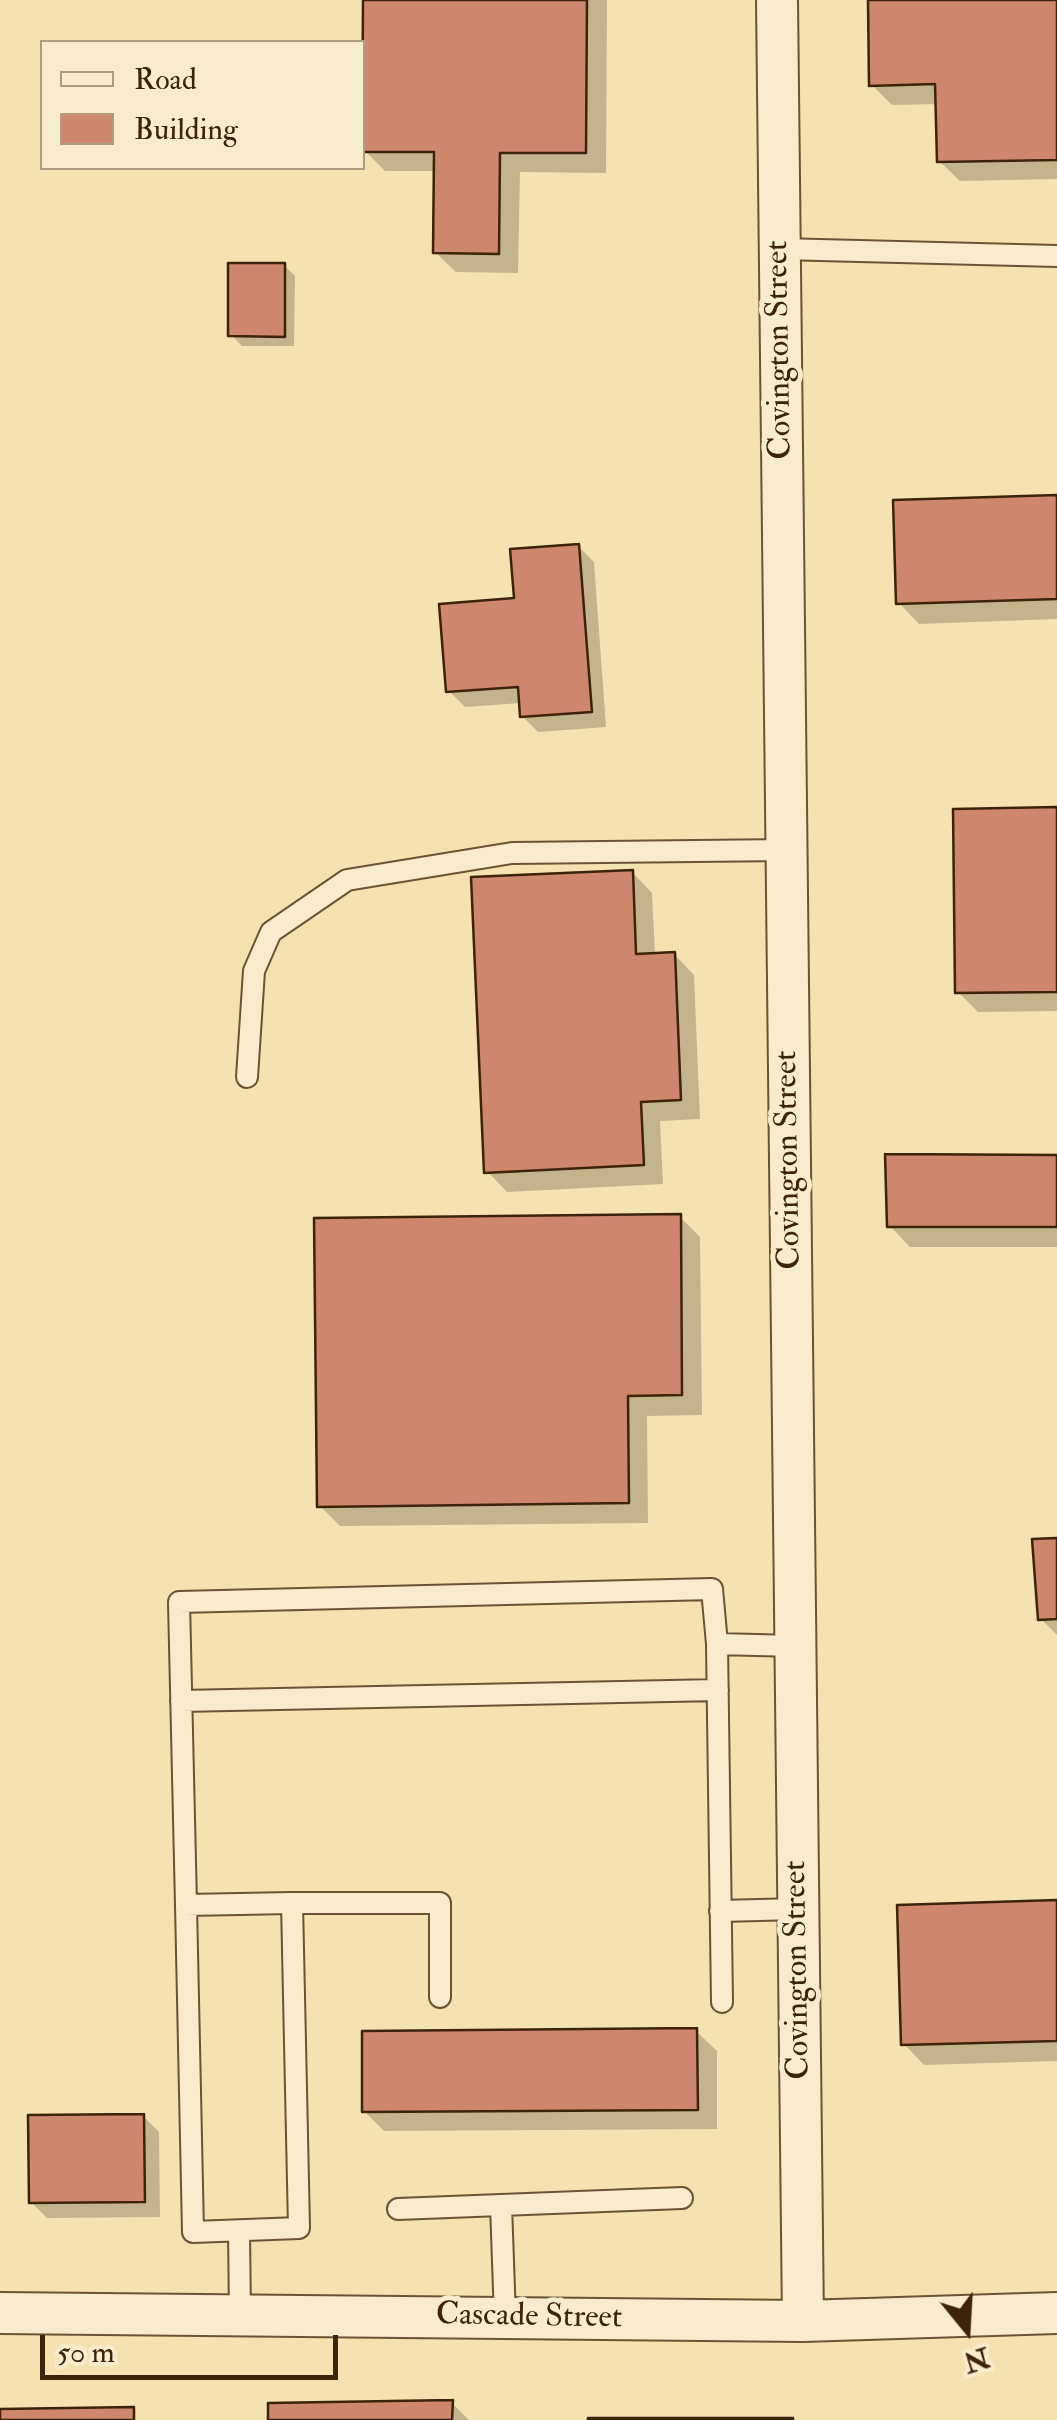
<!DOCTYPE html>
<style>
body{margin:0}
#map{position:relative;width:1057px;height:2420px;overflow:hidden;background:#f5e2b1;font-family:"IM FELL Double Pica",serif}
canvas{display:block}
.legend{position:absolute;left:40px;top:40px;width:325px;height:130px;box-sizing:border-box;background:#f8eccc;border:2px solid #ad9c7e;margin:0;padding:12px 18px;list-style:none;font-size:30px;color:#3d230a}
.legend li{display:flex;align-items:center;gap:20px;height:50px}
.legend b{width:50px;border:2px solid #ad9c7e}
.north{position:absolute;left:917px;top:2280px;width:100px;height:100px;-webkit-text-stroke:8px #f8eccc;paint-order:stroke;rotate:162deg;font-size:28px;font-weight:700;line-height:40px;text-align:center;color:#3d230a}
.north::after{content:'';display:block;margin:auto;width:35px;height:45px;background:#3d230a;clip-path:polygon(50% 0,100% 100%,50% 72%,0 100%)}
.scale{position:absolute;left:40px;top:2335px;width:298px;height:45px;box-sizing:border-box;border:5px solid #3d230a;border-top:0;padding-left:12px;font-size:30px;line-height:35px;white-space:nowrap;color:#3d230a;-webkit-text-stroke:8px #f8eccc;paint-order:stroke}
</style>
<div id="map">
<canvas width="1057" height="2420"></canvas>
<ul class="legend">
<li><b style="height:12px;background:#f8eccc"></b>Road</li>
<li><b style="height:28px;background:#ce866d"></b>Building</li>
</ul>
<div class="north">N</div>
<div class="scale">50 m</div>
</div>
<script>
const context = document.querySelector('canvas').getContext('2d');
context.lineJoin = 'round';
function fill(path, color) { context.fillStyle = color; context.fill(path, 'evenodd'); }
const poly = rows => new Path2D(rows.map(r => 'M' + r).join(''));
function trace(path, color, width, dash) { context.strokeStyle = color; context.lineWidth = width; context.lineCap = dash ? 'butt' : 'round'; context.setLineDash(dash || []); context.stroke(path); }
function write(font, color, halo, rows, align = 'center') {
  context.font = font + ' "IM FELL Double Pica",serif'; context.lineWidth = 10; context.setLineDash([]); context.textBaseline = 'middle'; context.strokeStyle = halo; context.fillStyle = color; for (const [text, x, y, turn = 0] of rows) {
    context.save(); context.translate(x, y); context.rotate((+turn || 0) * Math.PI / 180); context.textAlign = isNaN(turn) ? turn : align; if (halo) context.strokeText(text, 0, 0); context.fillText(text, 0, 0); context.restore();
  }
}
fill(poly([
 [366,0,607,0,606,173,520,172,518,273,456,272,435,252,436,171,385,171,365,151],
 [870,0,1057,0,1057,179,960,181,939,161,938,104,892,105,872,85],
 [284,265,295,276,294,346,242,346,231,335],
 [1057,497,1057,619,919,624,899,603],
 [578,546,594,562,606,727,538,732,522,716,521,703,465,707,449,691,516,600],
 [1057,810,1057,1011,978,1012,958,992],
 [632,872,652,893,655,955,674,954,694,975,700,1119,660,1121,663,1184,507,1192,487,1171],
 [1057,1157,1057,1247,910,1247,890,1226],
 [680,1217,700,1237,702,1415,647,1416,648,1523,340,1526,320,1506],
 [1057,1540,1057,1635,1041,1619],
 [1057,1903,1057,2061,924,2065,904,2044],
 [696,2031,717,2051,717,2129,384,2131,364,2111],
 [143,2116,159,2132,160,2217,47,2218,31,2202],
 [452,2403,469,2420,270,2420]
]), '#0003');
const building = poly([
 [363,0,587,0,586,153,500,153,499,254,433,253,434,152,362,152,363,0],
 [868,0,1057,0,1057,160,937,162,935,84,869,86,868,0],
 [228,263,285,263,285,337,228,336,228,263],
 [1057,495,1057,599,896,604,893,500,1057,495],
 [579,544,592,712,520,717,518,687,446,692,439,604,514,598,510,549,579,544],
 [1057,807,1057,992,955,993,953,809,1057,807],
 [633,870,636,954,675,952,681,1100,641,1102,644,1165,484,1173,471,877,633,870],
 [885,1154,1057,1155,1057,1227,887,1227,885,1154],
 [681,1214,682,1395,628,1396,629,1503,317,1507,314,1218,681,1214],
 [1057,1538,1057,1619,1038,1620,1032,1539,1057,1538],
 [1057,1900,1057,2041,901,2045,897,1905,1057,1900],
 [697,2028,698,2110,362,2112,362,2031,697,2028],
 [144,2114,145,2202,29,2203,28,2115,144,2114],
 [453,2400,452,2420,268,2420,268,2403,453,2400],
 [134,2407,134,2420,0,2420,0,2409,134,2407],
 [588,2418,793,2418,793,2420,588,2420,588,2418]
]);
fill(building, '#ce866d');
trace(building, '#3d230a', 2.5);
const lane = poly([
 [780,249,1057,256],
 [247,1077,254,971,271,932,347,880,512,853,787,850],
 [181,1701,718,1690],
 [292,1903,440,1903,440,1997],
 [186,1905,292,1903,299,2228,193,2232,186,1905,179,1602,712,1589,717,1644],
 [720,1911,799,1909],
 [722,2002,717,1644,796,1646],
 [501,2205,682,2198],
 [398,2209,501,2205,505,2318],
 [239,2231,240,2316]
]);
const street = poly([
 [777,0,803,2321],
 [0,2313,803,2321,1057,2313]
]);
trace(lane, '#6b5334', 24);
trace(street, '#6b5334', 44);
trace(lane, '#f8eccc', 20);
trace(street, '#f8eccc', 40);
write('32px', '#3d230a', '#f8eccc', [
 ["Covington Street",781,350,-91],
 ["Covington Street",790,1160,-91],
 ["Covington Street",799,1970,-91],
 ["Cascade Street",529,2318,1]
]);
</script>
